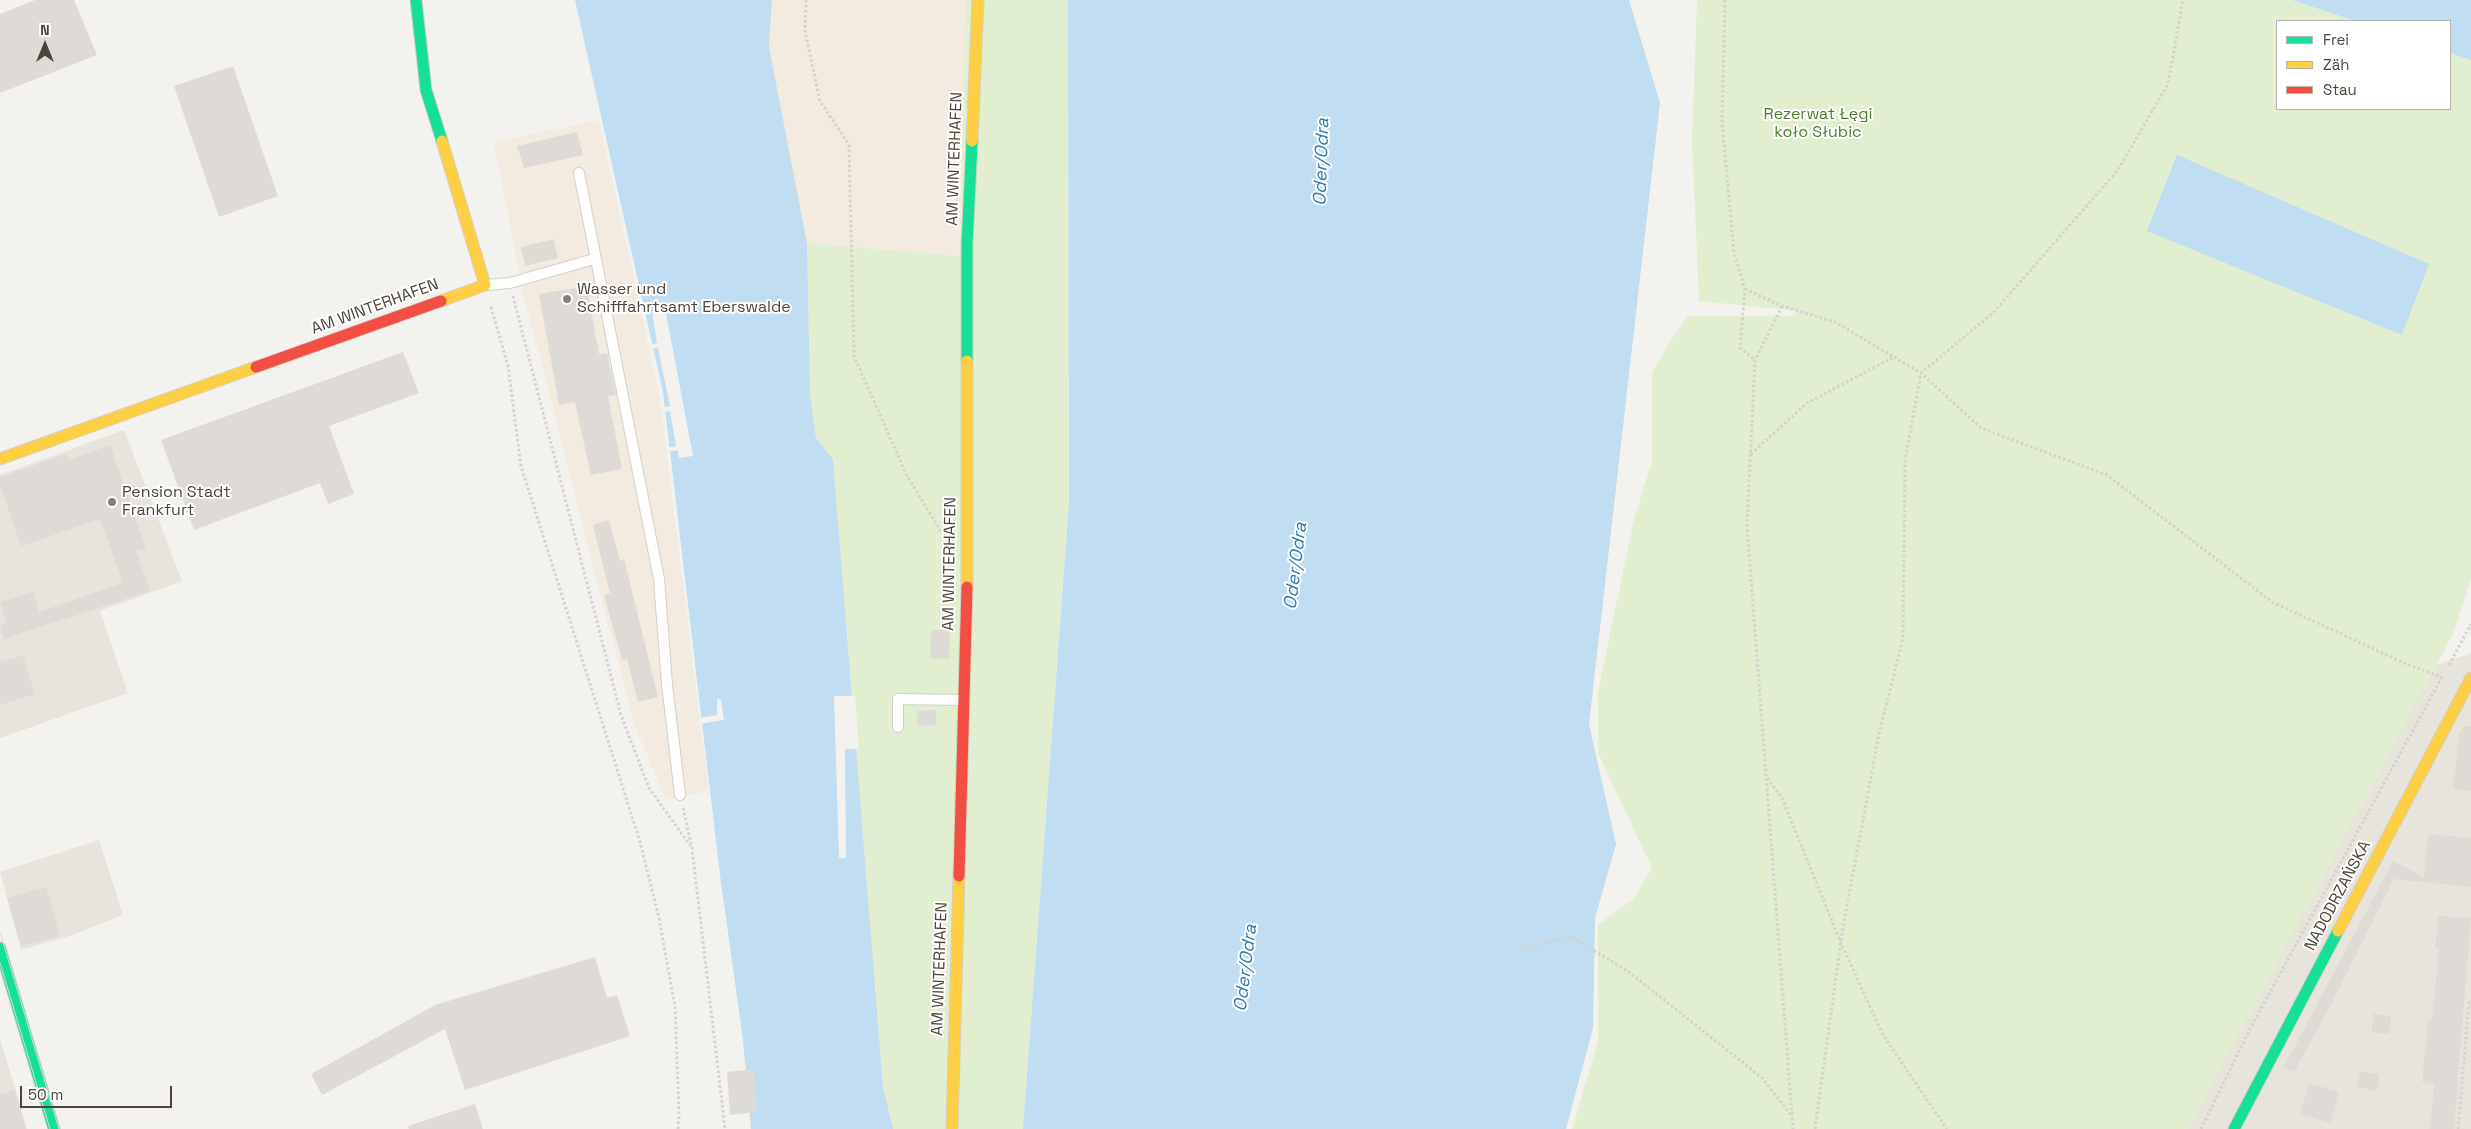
<!DOCTYPE html>
<meta charset="utf-8">
<style>
body{margin:0}
#map{position:relative;width:2471px;height:1129px;overflow:hidden;background:#f4f2ee;font-family:"Space Grotesk",sans-serif}
canvas{display:block}
.legend{position:absolute;left:2276px;top:20px;width:175px;height:90px;box-sizing:border-box;background:#fff;border:1px solid #b7b4b0;margin:0;padding:6px 9px;list-style:none;font-size:15px;color:#4b4439}
.legend li{display:flex;align-items:center;gap:10px;height:25px}
.legend b{width:25px;border:1px solid #b7b4b0}
.north{position:absolute;left:20px;top:20px;width:50px;height:50px;-webkit-text-stroke:4px #fff;paint-order:stroke;rotate:0deg;font-size:14px;font-weight:700;line-height:20px;text-align:center;color:#4b4439}
.north::after{content:'';display:block;margin:auto;width:18px;height:22px;background:#4b4439;clip-path:polygon(50% 0,100% 100%,50% 72%,0 100%)}
.scale{position:absolute;left:20px;top:1086px;width:152px;height:22px;box-sizing:border-box;border:2px solid #4b4439;border-top:0;padding-left:6px;font-size:15px;line-height:18px;white-space:nowrap;color:#4b4439;-webkit-text-stroke:4px #fff;paint-order:stroke}
</style>
<div id="map">
<canvas width="2471" height="1129"></canvas>
<ul class="legend">
<li><b style="height:6px;background:#16e098"></b>Frei</li>
<li><b style="height:6px;background:#ffcf43"></b>Zäh</li>
<li><b style="height:6px;background:#f24e42"></b>Stau</li>
</ul>
<div class="north">N</div>
<div class="scale">50 m</div>
</div>
<script>
const context = document.querySelector('canvas').getContext('2d');
context.lineJoin = 'round';
function fill(path, color) { context.fillStyle = color; context.fill(path, 'evenodd'); }
const poly = rows => new Path2D(rows.map(r => 'M' + r).join(''));
function trace(path, color, width, dash) { context.strokeStyle = color; context.lineWidth = width; context.lineCap = dash ? 'butt' : 'round'; context.setLineDash(dash || []); context.stroke(path); }
function write(font, color, halo, rows, align = 'center') {
  context.font = font + ' "Space Grotesk",sans-serif'; context.lineWidth = 4; context.setLineDash([]); context.textBaseline = 'middle'; context.strokeStyle = halo; context.fillStyle = color; for (const [text, x, y, turn = 0] of rows) {
    context.save(); context.translate(x, y); context.rotate((+turn || 0) * Math.PI / 180); context.textAlign = isNaN(turn) ? turn : align; if (halo) context.strokeText(text, 0, 0); context.fillText(text, 0, 0); context.restore();
  }
}
fill(poly([
 [124,430,182,581,100,611,128,693,0,738,0,475],
 [2471,653,2471,1129,2187,1129,2436,665],
 [99,840,123,915,64,938,21,950,0,872],
 [0,1038,27,1129,0,1129]
]), '#e7e4dc');
fill(poly([
 [772,0,965,0,961,256,807,243,769,47],
 [599,120,659,394,709,791,666,800,633,721,523,293,494,142]
]), '#f3ebdf');
fill(poly([
 [965,0,1068,0,1069,503,1023,1129,893,1129,883,1086,833,459,816,438,810,393,807,243,961,256],
 [1697,0,2292,0,2355,21,2277,21,2277,109,2450,109,2450,53,2471,60,2471,579,2453,634,2188,1129,1572,1129,1598,1041,1598,925,1634,898,1652,868,1598,753,1598,692,1634,519,1652,461,1652,373,1669,343,1688,316,1793,316,1799,311,1699,301,1692,143]
]), '#e1eecf');
fill(poly([
 [575,0,772,0,769,47,807,243,810,393,816,438,833,459,883,1086,893,1129,751,1129,743,1040,720,875,663,392],
 [1068,0,1629,0,1660,103,1589,724,1616,844,1595,918,1593,1028,1566,1129,1023,1129,1069,503],
 [2292,0,2471,0,2471,60,2450,53,2450,21,2355,21],
 [2177,155,2429,264,2402,335,2147,231]
]), '#c0ddf1');
fill(poly([
 [665,308,693,456,679,458,678,450,667,452,667,448,676,446,670,411,662,413,662,408,670,406,658,348,650,349,649,345,657,343,652,311],
 [834,696,855,696,859,749,845,749,846,858,839,858],
 [717,699,721,699,724,720,699,724,699,718,717,715]
]), '#f4f2ee');
fill(poly([
 [35,0,74,0,97,55,0,93,0,14],
 [233,66,278,196,219,217,174,86],
 [577,132,583,155,524,168,517,146],
 [554,239,558,258,525,266,521,247],
 [587,286,599,354,607,353,616,395,608,396,622,469,591,475,575,402,559,405,539,294],
 [403,352,419,393,329,426,354,494,328,504,320,483,194,530,161,440],
 [110,445,146,548,136,551,150,591,4,639,0,625,6,623,0,602,33,592,39,612,123,583,100,519,21,546,0,486,0,477,67,454,69,460],
 [609,520,620,561,624,559,658,697,638,702,627,659,622,660,604,595,610,593,593,525],
 [931,630,950,630,949,659,930,658],
 [23,655,35,694,0,705,0,662],
 [936,710,936,725,918,726,917,711],
 [2464,726,2471,726,2471,791,2453,789,2459,735],
 [2428,834,2471,838,2471,887,2394,879,2333,1001,2294,1072,2284,1067,2393,861,2424,877],
 [46,887,60,936,21,946,7,898],
 [2438,916,2471,918,2454,1129,2430,1129,2434,1085,2422,1082,2428,1021,2432,1021,2439,949,2435,949],
 [595,957,607,998,617,995,630,1036,465,1090,445,1029,322,1095,311,1074,435,1005],
 [2373,1014,2391,1016,2389,1034,2372,1032],
 [754,1069,757,1112,730,1115,727,1072],
 [2360,1071,2379,1074,2377,1091,2357,1087],
 [2309,1083,2339,1092,2330,1123,2300,1114],
 [15,1090,26,1129,0,1129,0,1094],
 [475,1104,483,1129,409,1129,408,1126]
]), '#dedbd6');
const lane = poly([
 [579,173,659,579,667,684,680,795],
 [486,285,510,283,594,259],
 [898,727,898,699,963,700]
]);
const fast = poly([
 [416,0,426,90,442,141],
 [967,361,967,244,972,141],
 [0,948,54,1129],
 [2234,1129,2338,931]
]);
const slow = poly([
 [972,141,978,0],
 [441,301,485,285,442,141],
 [0,459,256,367],
 [967,587,967,361],
 [2338,931,2471,678],
 [952,1129,959,876]
]);
const jam = poly([
 [256,367,441,301],
 [959,876,967,587]
]);
trace(lane, '#d2d0cb', 12);
trace(fast, '#d3cfc5', 13);
trace(slow, '#d3cfc5', 13);
trace(jam, '#d3cfc5', 13);
trace(poly([
 [806,0,805,31,820,101,849,145,854,356,907,476,942,533],
 [1725,0,1722,122,1734,253,1745,289,1740,348,1755,360],
 [1745,289,1782,306,1835,322,1894,357,1921,373,1981,428,2107,475,2272,602,2404,663,2442,677],
 [513,296,621,715,649,788,692,848],
 [1782,306,1755,360,1747,526,1793,1129],
 [491,307,508,366,521,466,640,842,659,918,675,1007,679,1112,678,1129],
 [1751,454,1807,403,1894,357],
 [2449,665,2471,624],
 [1767,778,1781,796,1841,943,1883,1035,1947,1129],
 [683,808,692,848,725,1129],
 [1520,950,1570,936,1629,972,1762,1078,1792,1116],
 [1815,1129,1843,927,1879,734,1903,638,1905,461,1921,373,1994,312,2118,170,2168,84,2183,0],
 [2201,1129,2251,1027,2442,677],
 [2458,1129,2469,1000]
]), '#d3d2cc', 3, [2.5, 2.5]);
trace(lane, '#fdfdfc', 10);
trace(fast, '#16e098', 11);
trace(slow, '#ffcf43', 11);
trace(jam, '#f24e42', 11);
trace(poly([
 [0,932,59,1129],
 [0,963,50,1129]
]), '#dbdbda', 1);
for (const [x, y, r, color] of [
 [567,299,5,"#868178"],
 [112,502,5,"#868178"]
]) { const dot = new Path2D(); dot.arc(x, y, r, 0, 2 * Math.PI); context.fillStyle = color; context.fill(dot); trace(dot, '#fff', 2); }
write('16px', '#4a7f2a', '#fff', [
 ["Rezerwat Łęgi",1818,115],
 ["koło Słubic",1818,133]
]);
write('16px', '#4b4439', '#fff', [
 ["AM WINTERHAFEN",955,159,-88],
 ["AM WINTERHAFEN",375,307,-20],
 ["AM WINTERHAFEN",950,564,-89],
 ["NADODRZAŃSKA",2338,896,-62],
 ["AM WINTERHAFEN",940,969,-88]
]);
write('16px', '#4b4439', '#fff', [
 ["Wasser und",577,290],
 ["Schifffahrtsamt Eberswalde",577,308],
 ["Pension Stadt",122,493],
 ["Frankfurt",122,511]
], 'left');
write('italic 18px', '#2e7ab2', '#fff', [
 ["Oder/Odra",1322,162,-88],
 ["Oder/Odra",1296,566,-83],
 ["Oder/Odra",1246,968,-83]
]);
</script>
